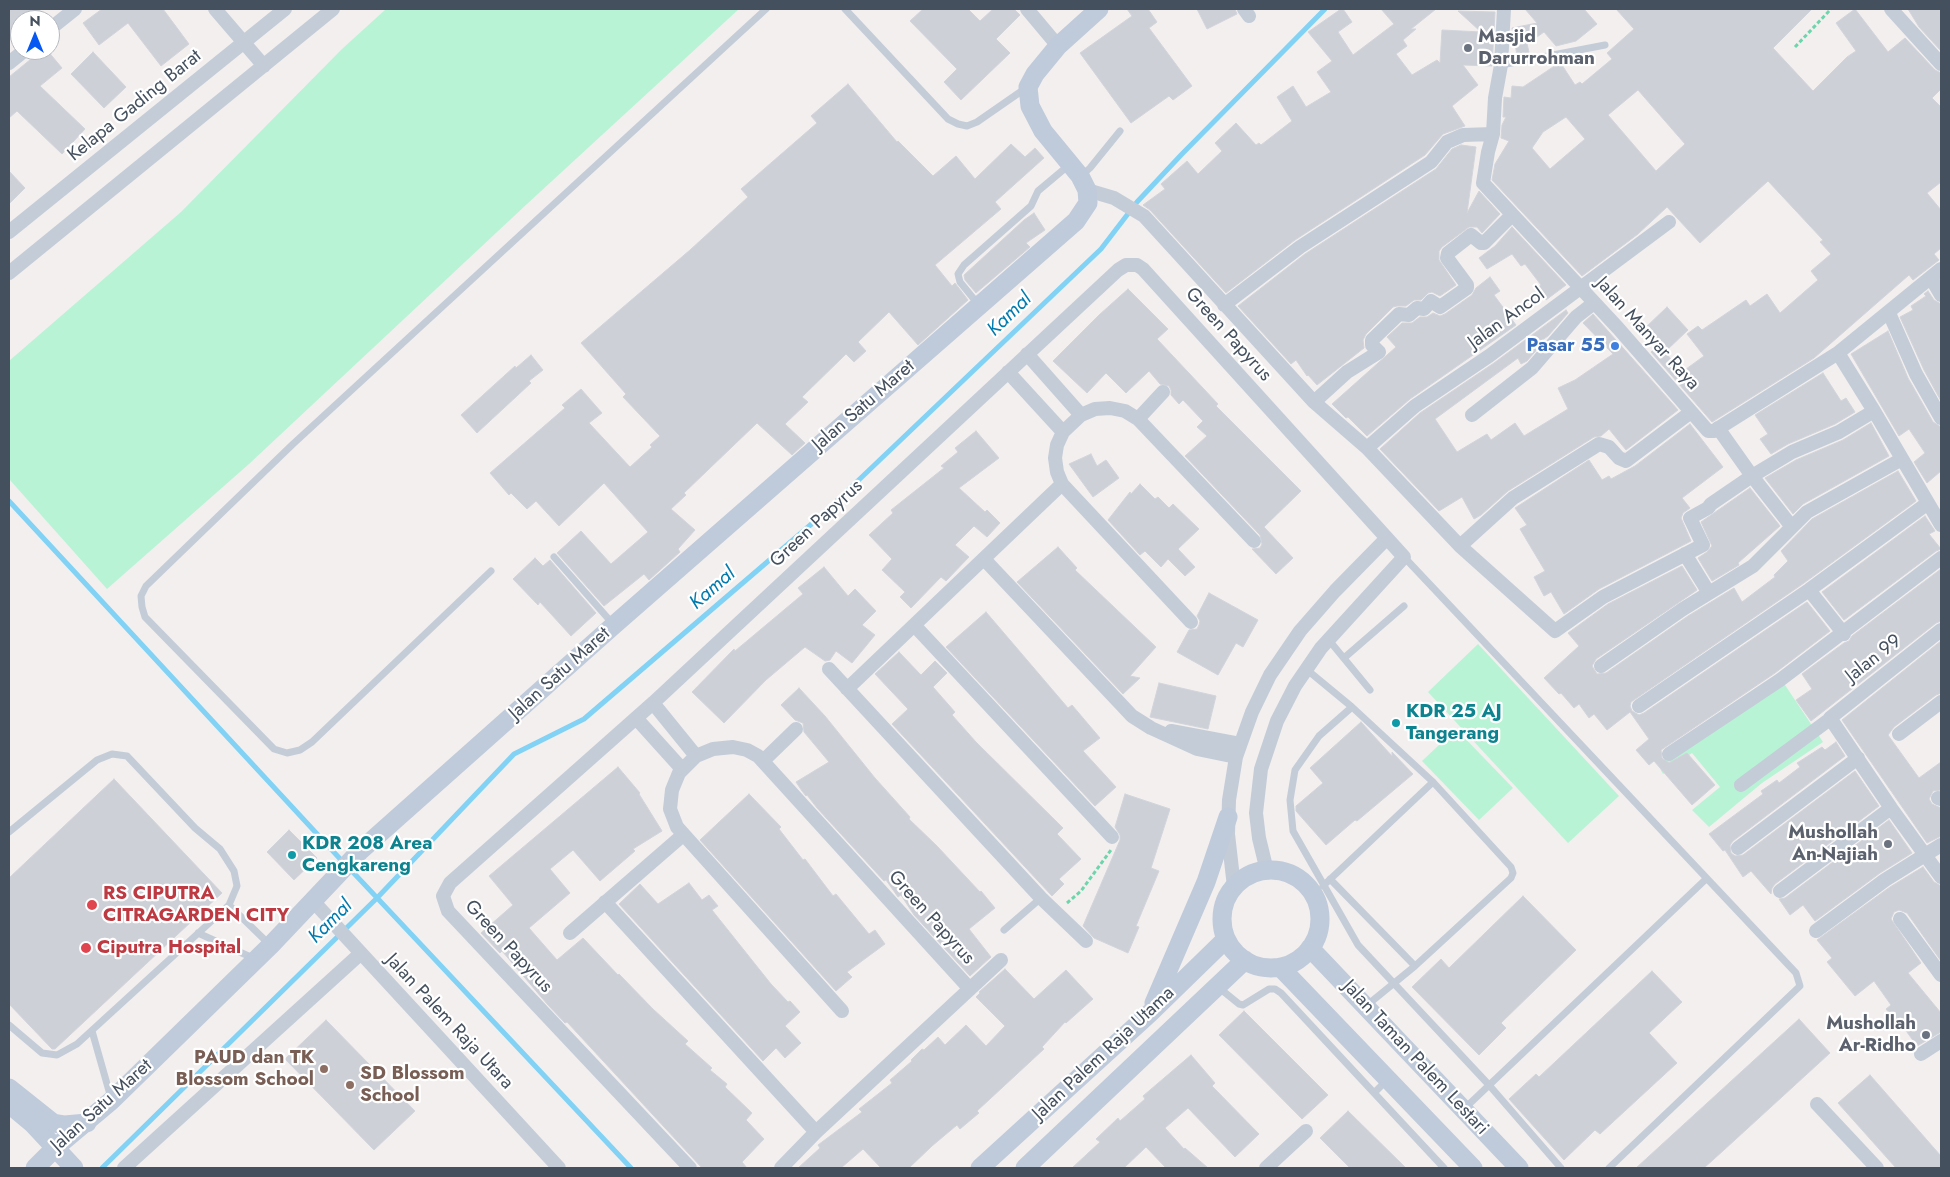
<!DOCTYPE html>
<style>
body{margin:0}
#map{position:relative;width:1950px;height:1177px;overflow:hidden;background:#f2efee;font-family:Jost,sans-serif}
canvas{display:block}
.frame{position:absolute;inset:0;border:10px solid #45505e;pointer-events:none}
.north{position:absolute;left:10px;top:10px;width:50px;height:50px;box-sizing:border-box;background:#fff;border:1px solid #b5b9bf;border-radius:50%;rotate:0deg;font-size:14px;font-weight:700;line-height:20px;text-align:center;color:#45505e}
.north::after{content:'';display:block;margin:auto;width:18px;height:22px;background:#0758f3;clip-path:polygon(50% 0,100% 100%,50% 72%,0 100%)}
</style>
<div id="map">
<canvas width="1950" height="1177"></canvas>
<div class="frame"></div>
<div class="north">N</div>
</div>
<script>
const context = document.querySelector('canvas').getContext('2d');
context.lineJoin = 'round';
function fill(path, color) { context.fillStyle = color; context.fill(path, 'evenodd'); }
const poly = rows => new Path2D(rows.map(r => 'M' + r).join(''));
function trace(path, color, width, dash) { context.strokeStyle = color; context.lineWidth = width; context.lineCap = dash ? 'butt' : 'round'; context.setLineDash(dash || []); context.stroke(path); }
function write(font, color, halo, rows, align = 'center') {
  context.font = font + ' Jost,sans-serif'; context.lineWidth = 4.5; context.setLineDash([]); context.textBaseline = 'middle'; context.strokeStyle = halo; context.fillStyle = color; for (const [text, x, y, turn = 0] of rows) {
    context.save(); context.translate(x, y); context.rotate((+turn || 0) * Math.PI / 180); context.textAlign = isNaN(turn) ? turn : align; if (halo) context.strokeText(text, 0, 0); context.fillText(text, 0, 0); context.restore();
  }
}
fill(poly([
 [386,9,739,9,527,204,249,464,107,589,9,479,9,361,181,212,342,49],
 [1478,644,1619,796,1568,843,1428,692],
 [1783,682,1823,742,1762,783,1709,827,1692,810,1720,787,1692,753,1663,774,1658,765],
 [1456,729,1513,788,1479,820,1422,761]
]), '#b9f3d5');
trace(poly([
 [9,501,343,862],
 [349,868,631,1168],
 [102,1168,377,898,514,754,584,719,822,515,1101,249,1137,202,1181,155,1325,9]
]), '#81d2f4', 5);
const building = poly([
 [9,9,41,9,30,20,20,20,20,30,9,41,9,9],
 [102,9,163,9,189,44,161,66,128,23,99,45,83,23,102,9],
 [923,9,968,9,980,21,993,9,1014,9,1020,15,996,39,1010,53,961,100,944,82,957,69,910,21,923,9],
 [1127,9,1148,9,1157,22,1149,28,1192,86,1173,100,1169,96,1131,123,1080,53,1132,16,1127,9],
 [1197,9,1235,9,1237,14,1207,29,1197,9],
 [1341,9,1343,9,1352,22,1338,32,1353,55,1394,24,1381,9,1436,9,1411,29,1416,29,1403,40,1407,46,1396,54,1412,75,1437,60,1440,63,1442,30,1481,32,1458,11,1495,12,1492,66,1463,65,1478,85,1452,106,1465,126,1443,134,1425,155,1295,240,1226,293,1150,210,1143,205,1165,189,1161,184,1187,161,1198,174,1222,151,1215,143,1236,123,1256,145,1259,143,1261,145,1292,121,1277,97,1293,86,1306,107,1331,92,1317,72,1332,61,1308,32,1341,9],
 [1525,9,1584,9,1597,24,1576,41,1556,46,1544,32,1527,44,1529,52,1517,55,1512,28,1537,23,1525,9],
 [1616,9,1812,9,1773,48,1813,91,1847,57,1856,51,1836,23,1855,9,1888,52,1905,38,1935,70,1941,73,1941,89,1932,98,1941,107,1941,182,1927,193,1941,210,1941,248,1934,254,1939,260,1913,280,1909,275,1814,358,1712,422,1651,352,1659,345,1682,372,1704,356,1687,334,1698,326,1702,330,1746,300,1750,306,1767,294,1780,313,1818,280,1811,271,1831,254,1820,242,1823,240,1768,181,1700,243,1667,207,1638,234,1582,276,1492,180,1495,164,1509,141,1501,138,1502,125,1506,117,1503,117,1504,97,1511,98,1512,86,1523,87,1556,65,1562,65,1575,85,1580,82,1582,84,1612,59,1607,53,1634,29,1616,9],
 [1638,90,1685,144,1656,171,1608,115,1638,90],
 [1566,117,1585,139,1550,169,1532,148,1543,132,1566,117],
 [1908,9,1941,9,1941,51,1919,27,1908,9],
 [42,50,47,50,62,68,40,86,85,129,62,154,17,111,9,118,9,77,42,50],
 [93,52,126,87,104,108,71,74,93,52],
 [848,84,897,142,898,141,933,176,956,156,975,179,1011,144,1025,157,1035,148,1044,158,995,202,1001,209,935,265,952,286,955,283,968,300,918,345,889,312,858,342,866,351,854,362,846,354,802,397,808,402,785,424,805,443,792,455,757,423,684,493,686,495,671,509,695,530,678,549,680,552,649,580,644,574,604,606,557,553,581,531,611,564,648,532,604,483,559,526,536,501,527,509,511,493,509,495,490,473,565,408,562,405,581,389,602,413,589,423,630,467,652,447,650,445,660,436,623,397,626,394,581,343,690,250,748,197,741,189,817,123,811,116,848,84],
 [1461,145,1476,147,1467,213,1479,191,1500,214,1482,233,1477,227,1469,227,1442,247,1439,251,1439,260,1456,285,1440,296,1432,292,1428,293,1421,300,1414,300,1406,306,1397,306,1393,307,1366,334,1363,340,1364,348,1317,385,1308,375,1307,376,1296,360,1291,364,1238,306,1305,254,1436,169,1452,149,1461,145],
 [9,171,25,188,9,204,9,171],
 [1034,213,1045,230,1026,243,1030,247,976,293,965,280,964,275,1024,220,1034,213],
 [1512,227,1566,285,1546,300,1537,288,1541,285,1525,264,1521,266,1512,254,1487,269,1479,258,1495,246,1512,227],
 [1490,277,1500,291,1494,295,1516,325,1410,399,1367,436,1348,417,1346,418,1332,404,1396,347,1387,337,1402,323,1412,323,1420,317,1427,317,1433,313,1440,316,1445,314,1472,295,1476,288,1490,277],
 [1128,289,1168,329,1157,339,1218,404,1216,406,1301,491,1264,527,1293,558,1276,574,1252,549,1260,548,1262,544,1260,535,1185,456,1207,436,1197,427,1203,421,1183,400,1179,404,1171,395,1171,390,1169,386,1160,384,1149,371,1126,393,1106,373,1087,393,1053,361,1099,315,1128,289],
 [1928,291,1934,300,1941,304,1941,401,1924,370,1900,317,1913,310,1911,306,1926,296,1924,294,1928,291],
 [1667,307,1688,330,1667,350,1645,328,1667,307],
 [1566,310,1568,313,1548,336,1538,343,1540,346,1527,361,1521,364,1518,358,1435,419,1457,452,1487,434,1491,440,1515,423,1524,436,1568,409,1558,388,1575,380,1613,354,1583,323,1593,314,1678,410,1626,450,1609,429,1601,436,1594,437,1508,491,1481,515,1474,519,1462,497,1439,511,1380,449,1420,413,1494,363,1566,310],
 [1888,331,1908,378,1933,422,1941,427,1941,471,1927,483,1914,462,1925,453,1909,429,1899,436,1851,354,1888,331],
 [531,355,543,370,529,381,531,383,477,433,461,415,515,366,516,368,531,355],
 [1823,373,1841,401,1846,398,1855,412,1835,424,1788,444,1771,454,1760,439,1768,434,1755,415,1823,373],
 [1871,423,1889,456,1803,504,1793,514,1765,478,1796,460,1843,440,1871,423],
 [1690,424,1723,467,1682,498,1690,508,1683,513,1681,518,1691,541,1599,589,1564,614,1551,592,1544,596,1534,577,1545,571,1520,529,1527,525,1515,508,1589,460,1602,480,1609,476,1611,479,1635,466,1690,424],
 [976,431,999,458,959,488,985,512,987,510,1000,523,987,537,974,526,955,545,969,557,946,581,941,577,911,608,900,597,905,592,882,570,892,559,869,535,893,513,891,510,944,468,941,466,958,452,955,448,976,431],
 [1091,454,1097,466,1106,460,1119,478,1093,497,1069,464,1091,454],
 [1898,471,1916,501,1804,583,1631,702,1630,706,1632,711,1639,715,1644,713,1807,602,1830,631,1775,673,1661,750,1662,758,1669,763,1687,753,1715,785,1692,805,1654,761,1649,765,1636,750,1649,739,1630,712,1607,730,1594,714,1589,718,1579,704,1574,708,1561,693,1559,694,1544,678,1579,646,1568,633,1608,604,1682,566,1697,590,1596,659,1592,666,1597,674,1606,673,1688,616,1734,588,1742,602,1775,577,1774,575,1788,561,1781,551,1812,519,1898,471],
 [1140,484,1155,499,1158,497,1169,508,1173,504,1199,529,1178,549,1195,567,1185,576,1168,559,1161,567,1145,551,1140,555,1108,520,1130,492,1131,494,1140,484],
 [1750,488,1780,526,1738,563,1739,565,1712,581,1698,558,1707,552,1712,546,1701,522,1750,488],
 [1925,516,1935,531,1929,534,1941,549,1936,551,1844,620,1822,592,1925,516],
 [1058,547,1077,568,1075,570,1156,647,1130,676,1140,678,1123,694,1017,582,1058,547],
 [535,558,543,566,550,560,596,613,571,636,540,602,538,605,513,579,535,558],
 [824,567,848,596,855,589,876,611,862,625,875,635,852,663,836,651,830,660,825,661,805,647,766,680,724,723,692,692,734,649,735,651,803,594,798,588,824,567],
 [1941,569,1941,621,1936,623,1811,721,1796,700,1812,689,1802,674,1844,643,1849,641,1852,636,1941,569],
 [1209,593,1258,620,1243,647,1236,643,1218,675,1177,652,1189,630,1197,629,1199,625,1200,621,1197,616,1209,593],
 [986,612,1068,708,1072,705,1100,738,1083,751,1116,787,1095,806,946,647,986,612],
 [1941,641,1941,693,1936,695,1894,727,1888,735,1919,778,1941,762,1941,790,1933,791,1929,799,1932,804,1941,808,1941,836,1927,843,1842,720,1941,641],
 [899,652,921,675,935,661,947,673,933,687,955,712,952,715,976,742,1063,828,1057,834,1081,859,1059,879,1064,884,1052,896,892,724,908,709,875,674,899,652],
 [1159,683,1216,696,1208,729,1150,717,1159,683],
 [799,688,825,716,875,778,910,817,909,819,937,846,980,892,981,891,995,908,969,929,991,957,970,976,914,915,901,895,898,897,886,880,884,881,817,808,807,795,806,796,802,791,796,782,829,762,804,732,803,723,795,720,781,705,799,688],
 [1361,722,1392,756,1392,752,1413,774,1357,821,1355,820,1326,845,1296,811,1296,806,1323,783,1310,768,1361,722],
 [1836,742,1845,756,1733,841,1730,845,1731,853,1735,856,1743,855,1855,771,1879,806,1775,884,1772,888,1771,894,1751,871,1743,877,1725,850,1723,851,1709,834,1763,794,1761,791,1777,780,1779,783,1800,767,1797,763,1822,747,1825,750,1836,742],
 [618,767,640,793,639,794,662,831,633,849,635,851,600,881,573,850,550,869,570,893,529,928,557,960,583,938,618,975,619,974,653,1009,688,1041,685,1044,712,1068,710,1070,727,1084,725,1087,752,1113,746,1120,764,1139,742,1162,747,1168,702,1168,567,1022,565,1023,548,1005,502,951,500,953,481,933,513,905,489,876,618,767],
 [114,779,222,893,55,1049,52,1049,9,1004,9,878,114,779],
 [749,794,781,827,779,829,803,860,805,859,833,896,836,894,869,934,875,930,885,944,847,972,852,977,836,991,700,840,749,794],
 [1125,794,1170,809,1151,868,1159,871,1136,926,1139,927,1128,953,1094,938,1083,926,1120,840,1120,835,1115,827,1125,794],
 [1889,820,1912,853,1880,873,1815,921,1803,905,1790,915,1779,899,1785,898,1889,820],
 [289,830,317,858,294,880,267,852,289,830],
 [1923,867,1934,882,1941,886,1941,961,1907,913,1899,910,1894,912,1891,919,1921,963,1908,973,1941,1013,1941,1032,1917,1046,1899,1021,1897,1023,1886,1009,1891,1005,1874,981,1855,996,1827,962,1832,958,1817,940,1890,887,1923,867],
 [689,883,702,900,709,895,718,906,712,910,771,984,788,1002,790,1001,800,1012,785,1026,801,1043,785,1058,776,1048,763,1061,619,904,640,884,658,904,689,883],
 [1523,896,1576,950,1501,1023,1506,1028,1479,1055,1412,987,1441,959,1449,968,1523,896],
 [1005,969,1034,999,1066,970,1093,999,1066,1023,1065,1022,1042,1047,1044,1049,977,1111,979,1113,960,1129,957,1125,932,1146,909,1168,881,1168,863,1149,841,1168,798,1168,820,1148,818,1145,862,1112,859,1109,892,1083,890,1080,912,1061,911,1060,922,1049,924,1050,938,1037,945,1045,966,1025,986,1046,1005,1026,976,997,980,993,979,992,1005,969],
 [1652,971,1682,1002,1649,1033,1677,1063,1600,1134,1595,1130,1564,1160,1509,1099,1536,1074,1539,1077,1652,971],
 [1244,1011,1328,1095,1302,1119,1219,1035,1244,1011],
 [1799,1019,1830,1053,1724,1150,1704,1168,1636,1168,1799,1019],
 [326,1020,415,1111,374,1150,285,1059,326,1020],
 [1191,1055,1215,1083,1212,1086,1259,1134,1235,1157,1188,1108,1165,1128,1184,1149,1185,1148,1208,1168,1166,1168,1146,1147,1124,1168,1072,1168,1100,1142,1096,1139,1118,1118,1120,1121,1145,1099,1143,1096,1191,1055],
 [1870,1075,1941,1156,1941,1168,1896,1168,1838,1103,1870,1075],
 [1348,1111,1406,1168,1350,1168,1320,1138,1348,1111]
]);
fill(building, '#cdd0d7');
trace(building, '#d2d4db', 1);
trace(poly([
 [1795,47,1831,9],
 [1067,903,1081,891,1111,850]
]), '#6dd5ab', 3, [4, 2.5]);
trace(poly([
 [845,9,948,119,958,124,967,126,977,122,1026,88],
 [1501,65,1605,45],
 [1081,176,1090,168,1120,131],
 [978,304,960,282,958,274,964,265,1031,206,1038,191,1069,165],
 [554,557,613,624],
 [1404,557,1796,973,1800,986,1609,1168],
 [491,571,312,742,300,750,287,753,274,749,145,617,142,607,141,596,146,586,293,444,766,9],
 [1328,639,1370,690],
 [1344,658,1404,606],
 [1306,669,1352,707,1433,782,1511,867,1513,873,1511,878,1415,966,1366,1006],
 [1352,707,1319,736,1295,770,1290,800,1293,831,1358,945,1489,1085,1561,1168],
 [9,832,97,760,112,754,127,756,195,828,220,849,234,871,237,886,229,905,77,1044,57,1055,42,1053,9,1025],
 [1330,879,1415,966],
 [1323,886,1433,782],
 [229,905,270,945],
 [1004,930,1041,898],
 [198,933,255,959],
 [1218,987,1239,1004,1243,1005,1269,989,1275,989,1281,993,1444,1168],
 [92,1031,111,1098],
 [1374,1093,1388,1079],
 [1464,1109,1706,879]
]), '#c4ccd8', 7);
trace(poly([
 [215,9,264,66],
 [1027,9,1058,46],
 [1244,9,1249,16],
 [1504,9,1501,65,1495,98,1493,134,1488,152,1483,183,1618,328,1708,431,1714,431,1838,353,1941,269],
 [1891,9,1941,64],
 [50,29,75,9],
 [9,63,25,50],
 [1087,190,1114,198,1144,216,1314,402,1367,448,1460,546,1555,631,1603,597,1703,545,1690,518,1708,508,1711,504,1752,476,1792,527],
 [9,232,285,9],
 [9,273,333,9],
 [1931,278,1941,295],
 [1224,305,1300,247,1431,162,1447,142,1463,135,1493,134],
 [1889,313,1916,374,1941,418],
 [1838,353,1874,411,1941,525],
 [1027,354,1081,415],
 [1008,372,1063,432],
 [1314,402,1347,372,1379,352,1372,345,1372,340,1399,314,1409,315,1417,308,1424,309,1431,301,1440,307,1467,288,1467,285,1447,258,1448,253,1471,235,1481,243,1484,243,1512,215],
 [1472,415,1532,368,1576,317,1594,303],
 [1138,419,1163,392],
 [1718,428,1752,476,1792,452,1839,432,1874,411],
 [1367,448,1415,406,1489,356,1669,222],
 [1460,546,1513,498,1599,444,1609,447,1619,458,1626,461,1691,412],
 [1685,554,1709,593],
 [984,559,1132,716,1151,728,1197,749,1236,757],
 [1809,590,1844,634],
 [1191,622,1062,484,1057,472,1055,458,1057,445,1063,432,1081,415,1095,409,1110,408,1125,411,1138,419,1254,541],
 [914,625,1112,837],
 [1941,630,1830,718,1891,808,1941,877],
 [1601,666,1683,609,1753,566,1807,512,1902,459],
 [829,669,1041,898,1086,941],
 [847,689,1062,484],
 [653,703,696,756],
 [1639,706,1809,590,1928,503],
 [636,718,682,769],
 [1171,731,1240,744],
 [1899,734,1941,702],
 [1669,754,1780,680,1941,558],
 [763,761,796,729],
 [1741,785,1830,719],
 [1938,798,1941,799],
 [1738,848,1858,758],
 [1234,887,1228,834,1229,800,1236,757,1252,712,1270,675,1300,631,1335,591,1387,538],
 [1780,891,1891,808],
 [313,901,559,1168],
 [605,902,816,1132],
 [1900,919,1941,975],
 [1816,931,1885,880,1941,845],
 [570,933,683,835],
 [842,1011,677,827,670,809,672,790,679,773,696,756,713,749,733,747,747,750,758,756,970,989],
 [1921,1054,1941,1041],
 [1817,1104,1877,1168],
 [124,1168,360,954],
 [690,1168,448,911,443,896,450,883,653,703,1118,270,1126,265,1137,265,1143,269,1404,557,1321,648,1295,686,1277,721,1261,769,1256,813,1259,838,1267,871],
 [781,1168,816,1132,1001,960],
 [1266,1168,1306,1131]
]), '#c4ccd8', 14);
trace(poly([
 '1222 919a49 49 0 1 1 98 0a49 49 0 1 1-98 0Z',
 [1310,948,1519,1168],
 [1280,967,1473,1168],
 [1154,1003,1206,882,1228,817],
 [9,1088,53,1123,65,1125,87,1123],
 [9,1104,33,1124,74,1168],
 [35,1168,55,1148,111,1101,271,945,360,851,614,625,1076,221,1088,203,1087,190,1080,176,1043,131,1030,106,1028,87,1035,74,1058,46,1099,9],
 [980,1168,1150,1013,1226,939],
 [1025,1168,1245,960]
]), '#bfcada', 19);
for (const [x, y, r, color] of [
 [1468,48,5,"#6b7280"],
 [1615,346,5,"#3f7fe0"],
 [1396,723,5,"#0f9aa8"],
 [1888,844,5,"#6b7280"],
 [292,855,5,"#0f9aa8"],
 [92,905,6,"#e0444e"],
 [86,948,6,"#e0444e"],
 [1926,1035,5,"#6b7280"],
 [324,1069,5,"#8d6e63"],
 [350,1085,5,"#8d6e63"]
]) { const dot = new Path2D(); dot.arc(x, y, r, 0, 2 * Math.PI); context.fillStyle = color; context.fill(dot); trace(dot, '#fff', 2); }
write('bold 19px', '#5b616d', '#fff', [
 ["Masjid",1478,37,"left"],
 ["Darurrohman",1478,59,"left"],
 ["Mushollah",1878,833],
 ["An-Najiah",1878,855],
 ["Mushollah",1916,1024],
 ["Ar-Ridho",1916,1046]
], 'right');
write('19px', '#45505e', '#fff', [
 ["Kelapa Gading Barat",135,106,-39],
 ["Jalan Ancol",1507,319,-36],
 ["Jalan Manyar Raya",1647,334,48],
 ["Green Papyrus",1228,335,48],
 ["Jalan Satu Maret",864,406,-41],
 ["Green Papyrus",817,524,-43],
 ["Jalan 99",1874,659,-38],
 ["Jalan Satu Maret",560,674,-42],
 ["Green Papyrus",931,918,48],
 ["Green Papyrus",508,947,47],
 ["Jalan Palem Raja Utara",449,1022,47],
 ["Jalan Palem Raja Utama",1104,1054,-43],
 ["Jalan Taman Palem Lestari",1415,1058,47],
 ["Jalan Satu Maret",102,1106,-42]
]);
write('bold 19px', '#366cbe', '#fff', [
 ["Pasar 55",1605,346]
], 'right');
write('bold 19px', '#0d838f', '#fff', [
 ["KDR 25 AJ",1406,712],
 ["Tangerang",1406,734],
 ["KDR 208 Area",302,844],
 ["Cengkareng",302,866]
], 'left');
write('bold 19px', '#be3a42', '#fff', [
 ["RS CIPUTRA",103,894],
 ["CITRAGARDEN CITY",103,916],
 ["Ciputra Hospital",97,948]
], 'left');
write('bold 19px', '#785e54', '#fff', [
 ["PAUD dan TK",314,1058],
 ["Blossom School",314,1080],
 ["SD Blossom",360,1074,"left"],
 ["School",360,1096,"left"]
], 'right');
write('italic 20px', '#017aae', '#fff', [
 ["Kamal",1010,315,-44],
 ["Kamal",713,589,-41],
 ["Kamal",331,922,-45]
]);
</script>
